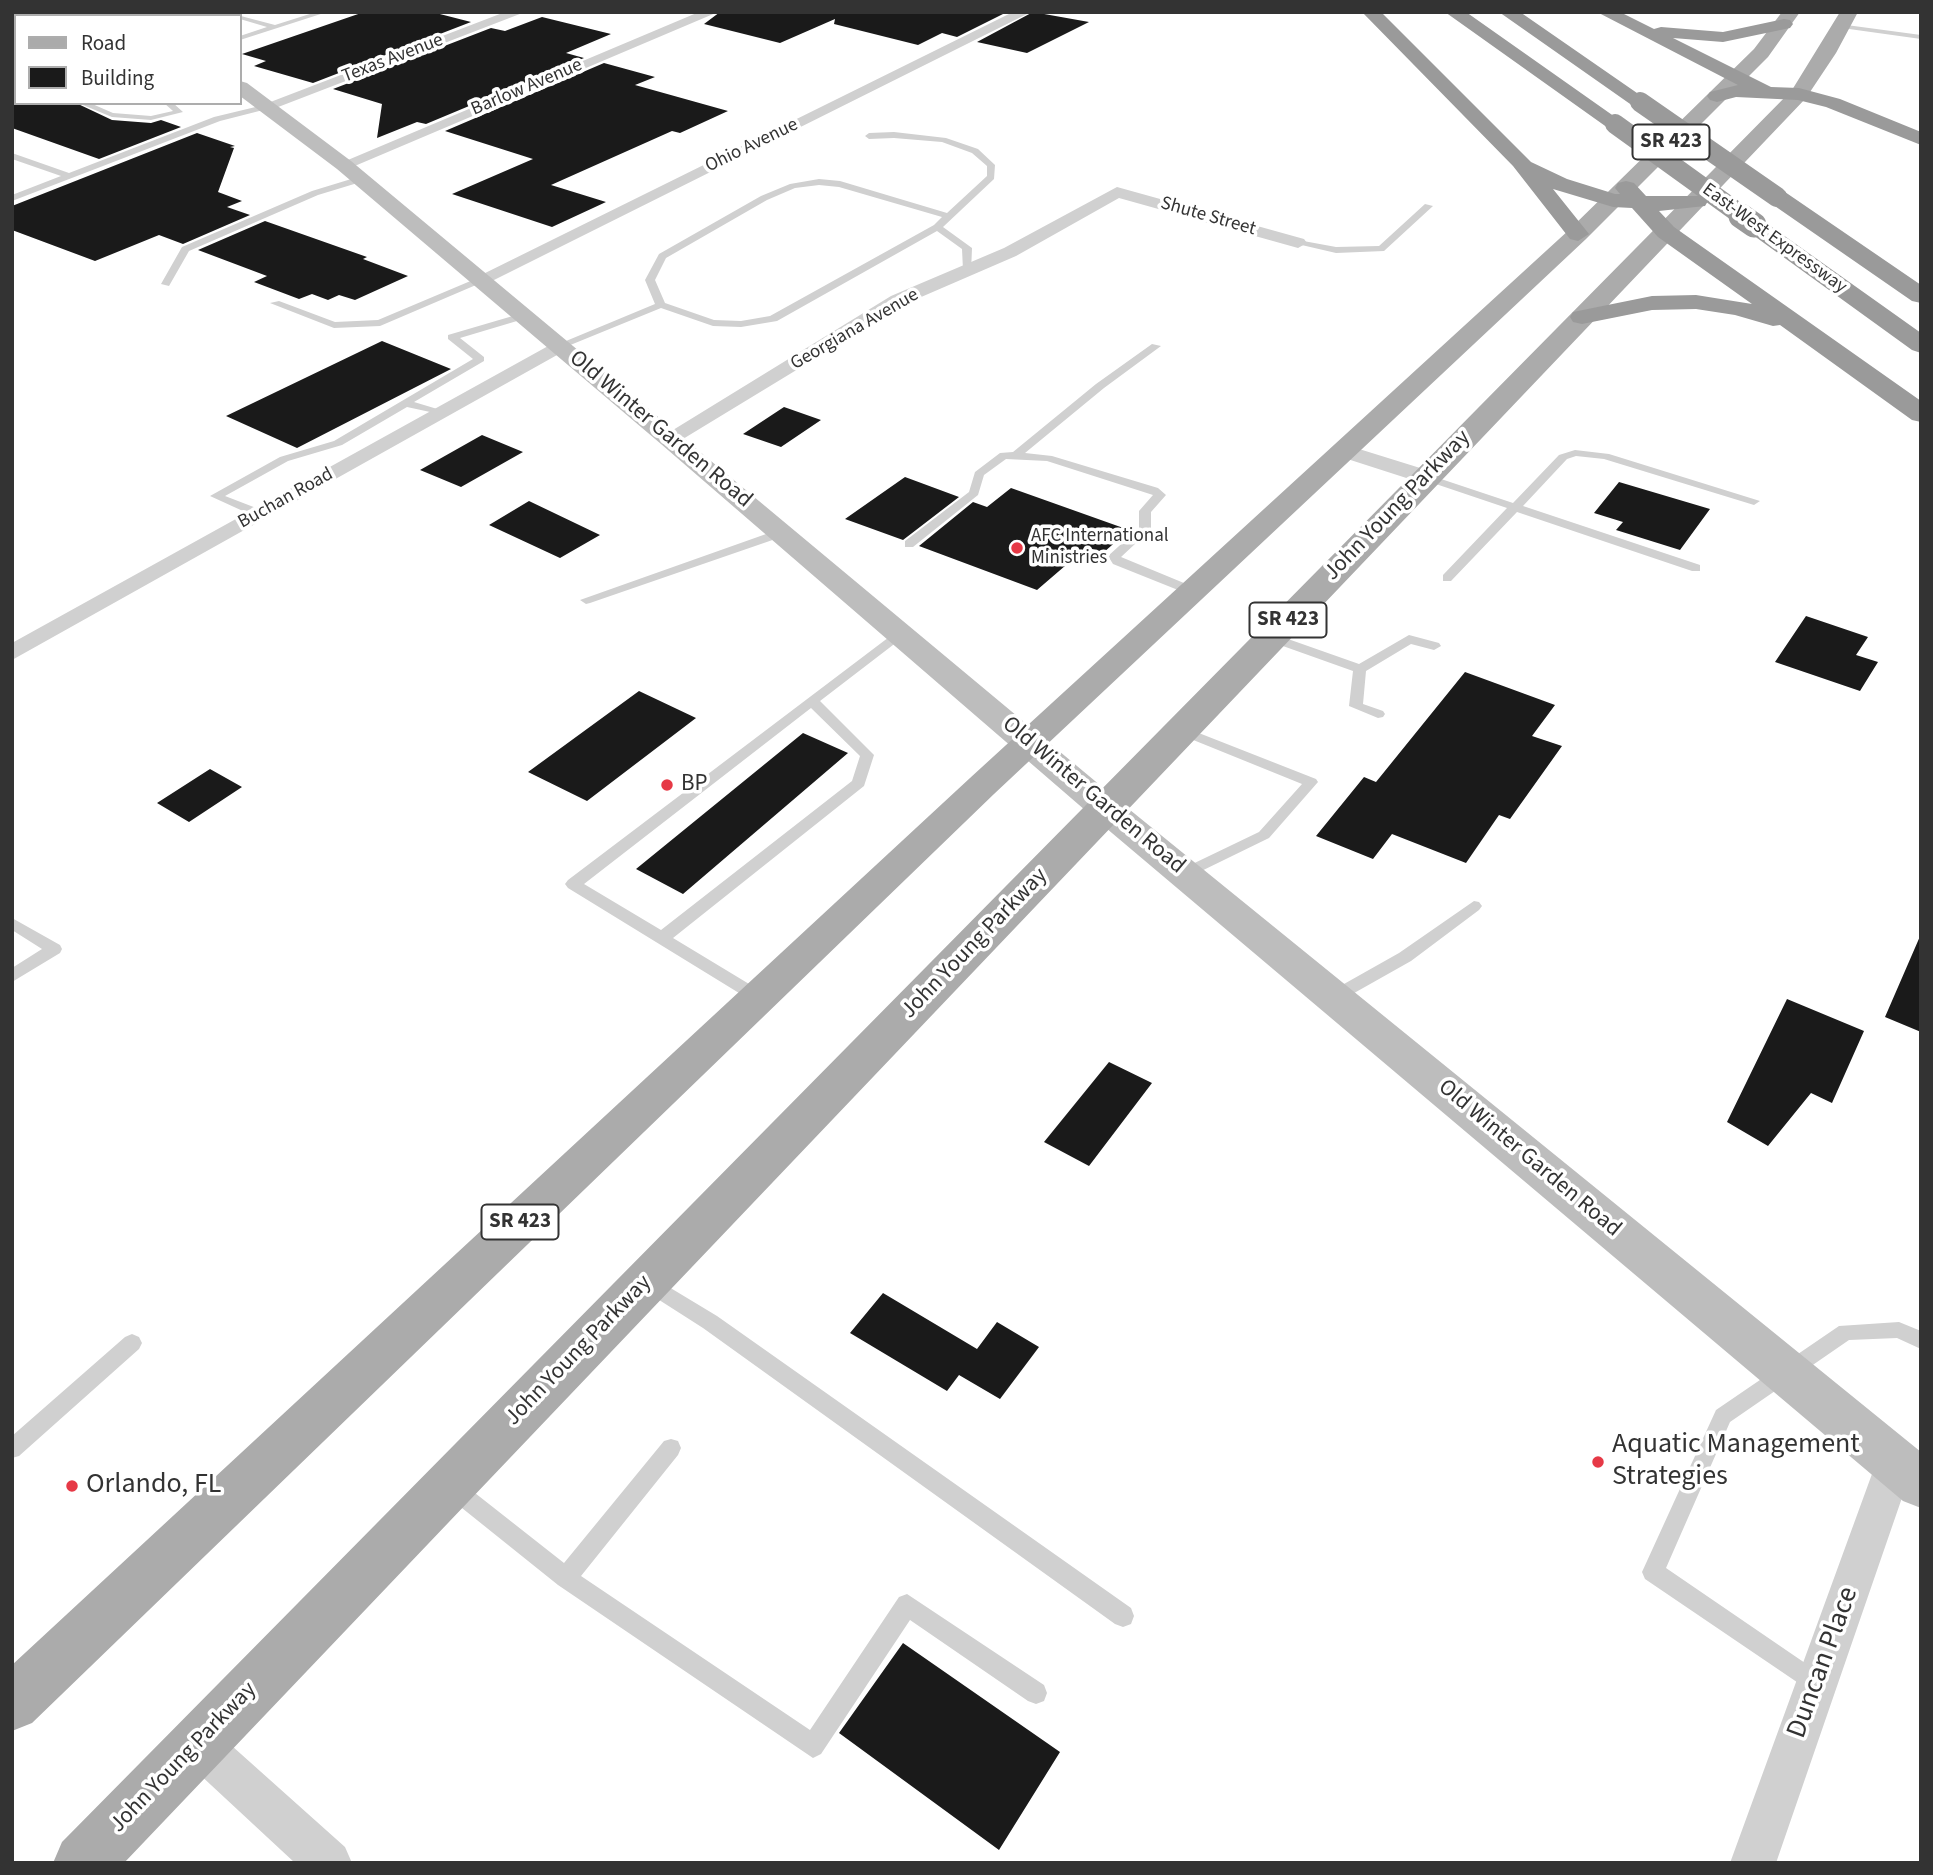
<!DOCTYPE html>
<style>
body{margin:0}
#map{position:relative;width:1933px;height:1875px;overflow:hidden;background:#fff;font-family:"Source Sans 3",sans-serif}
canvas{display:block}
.frame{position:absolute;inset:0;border:14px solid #333;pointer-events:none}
.legend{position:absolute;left:14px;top:14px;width:228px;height:91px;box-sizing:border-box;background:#fff;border:2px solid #adadad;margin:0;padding:9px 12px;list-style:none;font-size:21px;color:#333}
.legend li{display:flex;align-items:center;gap:14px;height:35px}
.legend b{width:35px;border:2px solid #adadad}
</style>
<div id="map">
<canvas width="1933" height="1875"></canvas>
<div class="frame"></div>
<ul class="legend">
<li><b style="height:9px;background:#ababab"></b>Road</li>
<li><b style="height:19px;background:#1a1a1a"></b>Building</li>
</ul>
</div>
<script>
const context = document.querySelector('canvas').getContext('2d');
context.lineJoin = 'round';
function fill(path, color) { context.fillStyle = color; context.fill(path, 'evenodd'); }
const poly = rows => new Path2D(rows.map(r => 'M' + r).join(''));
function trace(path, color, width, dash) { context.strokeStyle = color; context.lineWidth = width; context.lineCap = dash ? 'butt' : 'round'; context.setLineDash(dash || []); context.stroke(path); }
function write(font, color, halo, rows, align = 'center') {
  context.font = font + ' "Source Sans 3",sans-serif'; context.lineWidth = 7; context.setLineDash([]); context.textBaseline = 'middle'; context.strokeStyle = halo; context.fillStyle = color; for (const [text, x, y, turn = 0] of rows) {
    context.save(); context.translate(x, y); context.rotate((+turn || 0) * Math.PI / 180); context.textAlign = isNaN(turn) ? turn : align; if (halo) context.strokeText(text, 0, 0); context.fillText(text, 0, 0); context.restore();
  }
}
fill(poly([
 [364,12,432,12,471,22,313,83,254,66,266,61,242,54],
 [720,12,1007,12,957,37,942,33,918,45,834,24,835,19,780,43,704,24],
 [1033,12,1089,22,1027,53,977,42],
 [542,17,611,34,566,53,584,58,426,124,417,122,377,138,382,104,333,89,491,28,505,31],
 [604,63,655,77,635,85,728,111,680,133,672,131,551,185,606,202,552,227,452,194,533,159,445,131],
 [12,103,76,103,112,120,151,123,161,120,181,127,99,159,12,128],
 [197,133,235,146,230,147,234,148,218,192,242,201,227,207,250,215,183,244,159,235,95,261,12,230,12,206],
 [265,221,367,257,363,259,408,276,355,300,339,295,328,300,312,294,299,299,254,282,267,276,198,250],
 [382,341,451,369,297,448,226,416],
 [784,407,821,420,781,447,743,434],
 [482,435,523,452,461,487,420,470],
 [905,477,959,497,903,540,845,519],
 [1619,482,1710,509,1680,550,1616,530,1623,522,1594,513],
 [1011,488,1129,530,1103,553,1087,547,1037,590,919,546,973,502,987,507],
 [529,501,600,535,560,558,489,525],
 [1806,616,1868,637,1856,655,1878,662,1860,691,1775,662],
 [1465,672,1555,705,1532,736,1562,746,1510,819,1499,815,1466,863,1392,834,1373,859,1316,836,1364,777,1376,782],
 [639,691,696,718,587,801,528,772],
 [803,733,848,753,683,894,636,869],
 [210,769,242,787,189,822,157,803],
 [1921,934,1921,1032,1885,1017],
 [1787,999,1864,1031,1832,1103,1811,1093,1768,1146,1727,1122],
 [1109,1062,1152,1083,1089,1166,1044,1142],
 [883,1293,977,1349,997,1322,1039,1347,1000,1399,959,1375,947,1391,850,1333],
 [903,1643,1060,1752,999,1850,839,1733]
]), '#1a1a1a');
fill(poly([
 [45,12,57,12,49,16,37,16,45,12],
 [316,12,327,12,240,40,240,36,267,27,240,19,237,15,275,25,316,12],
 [16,20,16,25,12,26,12,21,16,20],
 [1839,24,1921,35,1921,39,1842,28,1839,24],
 [16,66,16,70,12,71,12,67,16,66],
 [78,103,90,103,113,113,151,116,173,111,164,103,173,103,183,112,151,120,112,117,78,103],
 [268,104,271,108,220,121,12,201,12,195,61,176,12,159,12,153,69,173,214,117,268,104],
 [894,132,946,138,978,149,995,165,994,179,943,227,972,248,971,272,963,270,962,249,937,231,777,321,741,327,713,326,661,308,563,348,554,346,655,304,645,280,659,254,761,196,790,184,819,179,840,181,947,213,987,176,987,166,972,153,942,142,894,138,869,139,865,136,869,133,894,132],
 [819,185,839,187,942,217,934,225,770,316,741,321,714,320,665,303,655,280,666,258,767,200,795,188,819,185],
 [361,176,364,177,364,181,318,195,189,251,169,286,161,284,182,247,312,191,361,176],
 [1425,204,1433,206,1384,251,1336,253,1293,243,1298,240,1336,247,1379,246,1425,204],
 [480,277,483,278,483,282,380,326,334,328,270,303,279,301,335,322,378,320,480,277],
 [523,313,528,316,527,318,460,338,484,357,484,361,414,402,444,411,444,415,407,407,342,445,288,461,225,496,264,511,264,517,256,517,210,496,280,457,334,441,473,359,448,339,448,335,523,313],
 [1152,344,1161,346,1104,388,1025,453,1052,456,1158,488,1166,495,1151,512,1151,529,1121,557,1196,588,1196,594,1188,594,1113,564,1108,556,1139,528,1139,511,1153,495,1047,461,1006,459,984,475,978,495,913,547,905,547,905,541,969,492,975,472,1000,453,1013,452,1096,384,1152,344],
 [1575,450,1609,454,1760,501,1754,505,1604,459,1576,456,1567,459,1523,506,1700,565,1700,571,1692,571,1517,512,1451,581,1443,581,1443,575,1507,508,1421,479,1421,475,1429,475,1513,503,1559,455,1575,450],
 [783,528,787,529,787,535,590,603,586,604,580,600,783,528],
 [901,628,907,632,906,635,820,701,874,755,864,786,673,938,764,993,766,997,764,1001,752,1001,568,888,565,884,568,880,901,628],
 [811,708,860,756,852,781,661,930,584,884,811,708],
 [1271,633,1359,664,1409,635,1439,643,1441,646,1434,650,1411,644,1366,671,1363,704,1383,711,1385,714,1383,717,1378,718,1349,706,1353,671,1266,640,1265,637,1271,633],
 [1181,726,1316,779,1318,782,1269,838,1185,879,1180,878,1177,874,1180,870,1259,832,1302,784,1176,733,1174,730,1176,727,1181,726],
 [1474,901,1479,902,1482,906,1479,910,1411,961,1340,1001,1328,1001,1326,997,1328,993,1399,953,1474,901],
 [12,918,60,945,62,949,60,953,12,982,12,968,42,949,12,930,12,918],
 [649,1275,717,1316,1131,1608,1134,1616,1131,1624,1123,1627,1115,1624,703,1328,642,1289,640,1283,642,1277,649,1275],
 [1899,1322,1921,1331,1921,1349,1897,1338,1849,1340,1730,1422,1666,1568,1824,1676,1827,1684,1824,1692,1816,1695,1645,1579,1642,1572,1716,1410,1839,1326,1899,1322],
 [132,1334,139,1337,142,1343,139,1349,19,1456,12,1458,12,1436,125,1337,132,1334],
 [671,1439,678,1441,681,1448,678,1455,581,1576,810,1730,899,1597,907,1594,1044,1685,1047,1693,1044,1701,1036,1704,1028,1701,910,1620,821,1754,813,1758,558,1585,447,1496,444,1489,447,1482,454,1479,461,1482,564,1563,664,1441,671,1439]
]), '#d0d0d0');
fill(poly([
 [175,12,196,12,192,16,171,16,175,12],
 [505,12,525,12,273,109,268,111,260,106,505,12],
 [699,12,718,12,350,168,344,170,336,165,699,12],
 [1013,12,1031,12,486,284,474,284,471,280,1013,12],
 [1117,187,1304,239,1307,243,1298,248,1119,198,1016,256,905,304,678,442,671,444,660,438,891,296,1004,248,1117,187],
 [559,340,566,342,569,346,566,350,12,660,12,643,559,340],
 [1343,444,1433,472,1436,477,1425,484,1335,455,1332,450,1335,445,1343,444],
 [1895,1445,1909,1450,1914,1463,1776,1863,1730,1863,1876,1463,1881,1450,1895,1445],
 [198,1722,213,1729,345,1847,352,1863,295,1863,183,1759,176,1744,183,1729,198,1722]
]), '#d0d0d0');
fill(poly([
 [89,12,111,12,114,16,92,16,89,12],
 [240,81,247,83,351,161,1119,801,1921,1452,1921,1508,1903,1501,1093,817,661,444,337,169,240,96,240,81]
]), '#bdbdbd');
fill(poly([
 [1782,12,1800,12,1768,57,1586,239,994,794,32,1723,12,1731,12,1665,970,778,1570,229,1754,49,1782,12],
 [1840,12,1858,12,1836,53,1806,98,124,1863,53,1863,62,1842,1792,90,1840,12]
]), '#ababab');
fill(poly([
 [1362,12,1381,12,1531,162,1567,179,1615,194,1620,194,1615,188,1618,183,1626,181,1634,183,1646,196,1705,196,1708,201,1705,206,1659,211,1674,227,1921,401,1921,422,1912,420,1780,325,1773,326,1735,315,1696,309,1652,310,1582,324,1573,322,1570,317,1573,312,1652,296,1696,295,1752,304,1658,237,1632,208,1613,207,1553,189,1589,234,1578,241,1570,239,1513,166,1362,12],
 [1445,12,1466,12,1625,124,1622,128,1608,128,1445,12],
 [1499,12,1520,12,1650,102,1647,106,1633,106,1499,12],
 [1597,12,1620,12,1654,29,1661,27,1723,32,1784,19,1790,20,1793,24,1790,28,1723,42,1673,38,1771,87,1799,88,1840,99,1921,132,1921,145,1826,107,1798,100,1736,97,1717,102,1710,100,1707,96,1710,92,1738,85,1597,12],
 [1777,190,1785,192,1921,285,1921,303,1912,301,1769,202,1766,197,1769,192,1777,190],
 [1754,218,1762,220,1921,333,1921,353,1912,350,1746,230,1743,225,1754,218]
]), '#9a9a9a');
trace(poly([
 [1640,102,1777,197],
 [1615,124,1744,217]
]), '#9a9a9a', 20);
trace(poly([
 [1741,216,1754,225]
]), '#9a9a9a', 25);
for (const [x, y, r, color] of [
 [1017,548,7,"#e63946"],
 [667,785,7,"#e63946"],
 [1598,1462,7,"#e63946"],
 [72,1486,7,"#e63946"]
]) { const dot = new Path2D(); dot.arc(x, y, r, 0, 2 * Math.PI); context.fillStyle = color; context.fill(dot); trace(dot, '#fff', 2.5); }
write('19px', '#333', '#fff', [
 ["Texas Avenue",393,59,-21],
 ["Barlow Avenue",527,88,-23],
 ["Ohio Avenue",752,146,-26],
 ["Shute Street",1208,217,16],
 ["East-West Expressway",1774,239,36],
 ["Georgiana Avenue",855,330,-30],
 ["Buchan Road",286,499,-29]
]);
write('19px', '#333', '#fff', [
 ["AFC International",1031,537],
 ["Ministries",1031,559]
], 'left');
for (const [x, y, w] of [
 [1671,142,77],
 [1288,620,77],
 [520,1222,77]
]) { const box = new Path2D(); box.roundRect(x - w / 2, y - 17.5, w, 35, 5); context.fillStyle = '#fff'; context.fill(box); trace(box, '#333', 2); }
write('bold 21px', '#333', null, [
 ["SR 423",1671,142],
 ["SR 423",1288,620],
 ["SR 423",520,1222]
]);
write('23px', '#333', '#fff', [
 ["Old Winter Garden Road",660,430,40],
 ["John Young Parkway",1398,506,-46],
 ["Old Winter Garden Road",1093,796,40],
 ["John Young Parkway",975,944,-46],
 ["Old Winter Garden Road",1529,1159,40],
 ["John Young Parkway",579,1351,-46],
 ["John Young Parkway",184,1758,-46]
]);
write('23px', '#333', '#fff', [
 ["BP",681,785]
], 'left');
write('28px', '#333', '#fff', [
 ["Aquatic Management",1612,1446],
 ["Strategies",1612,1478],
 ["Orlando, FL",86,1486]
], 'left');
write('28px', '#333', '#fff', [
 ["Duncan Place",1824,1663,-70]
]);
</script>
